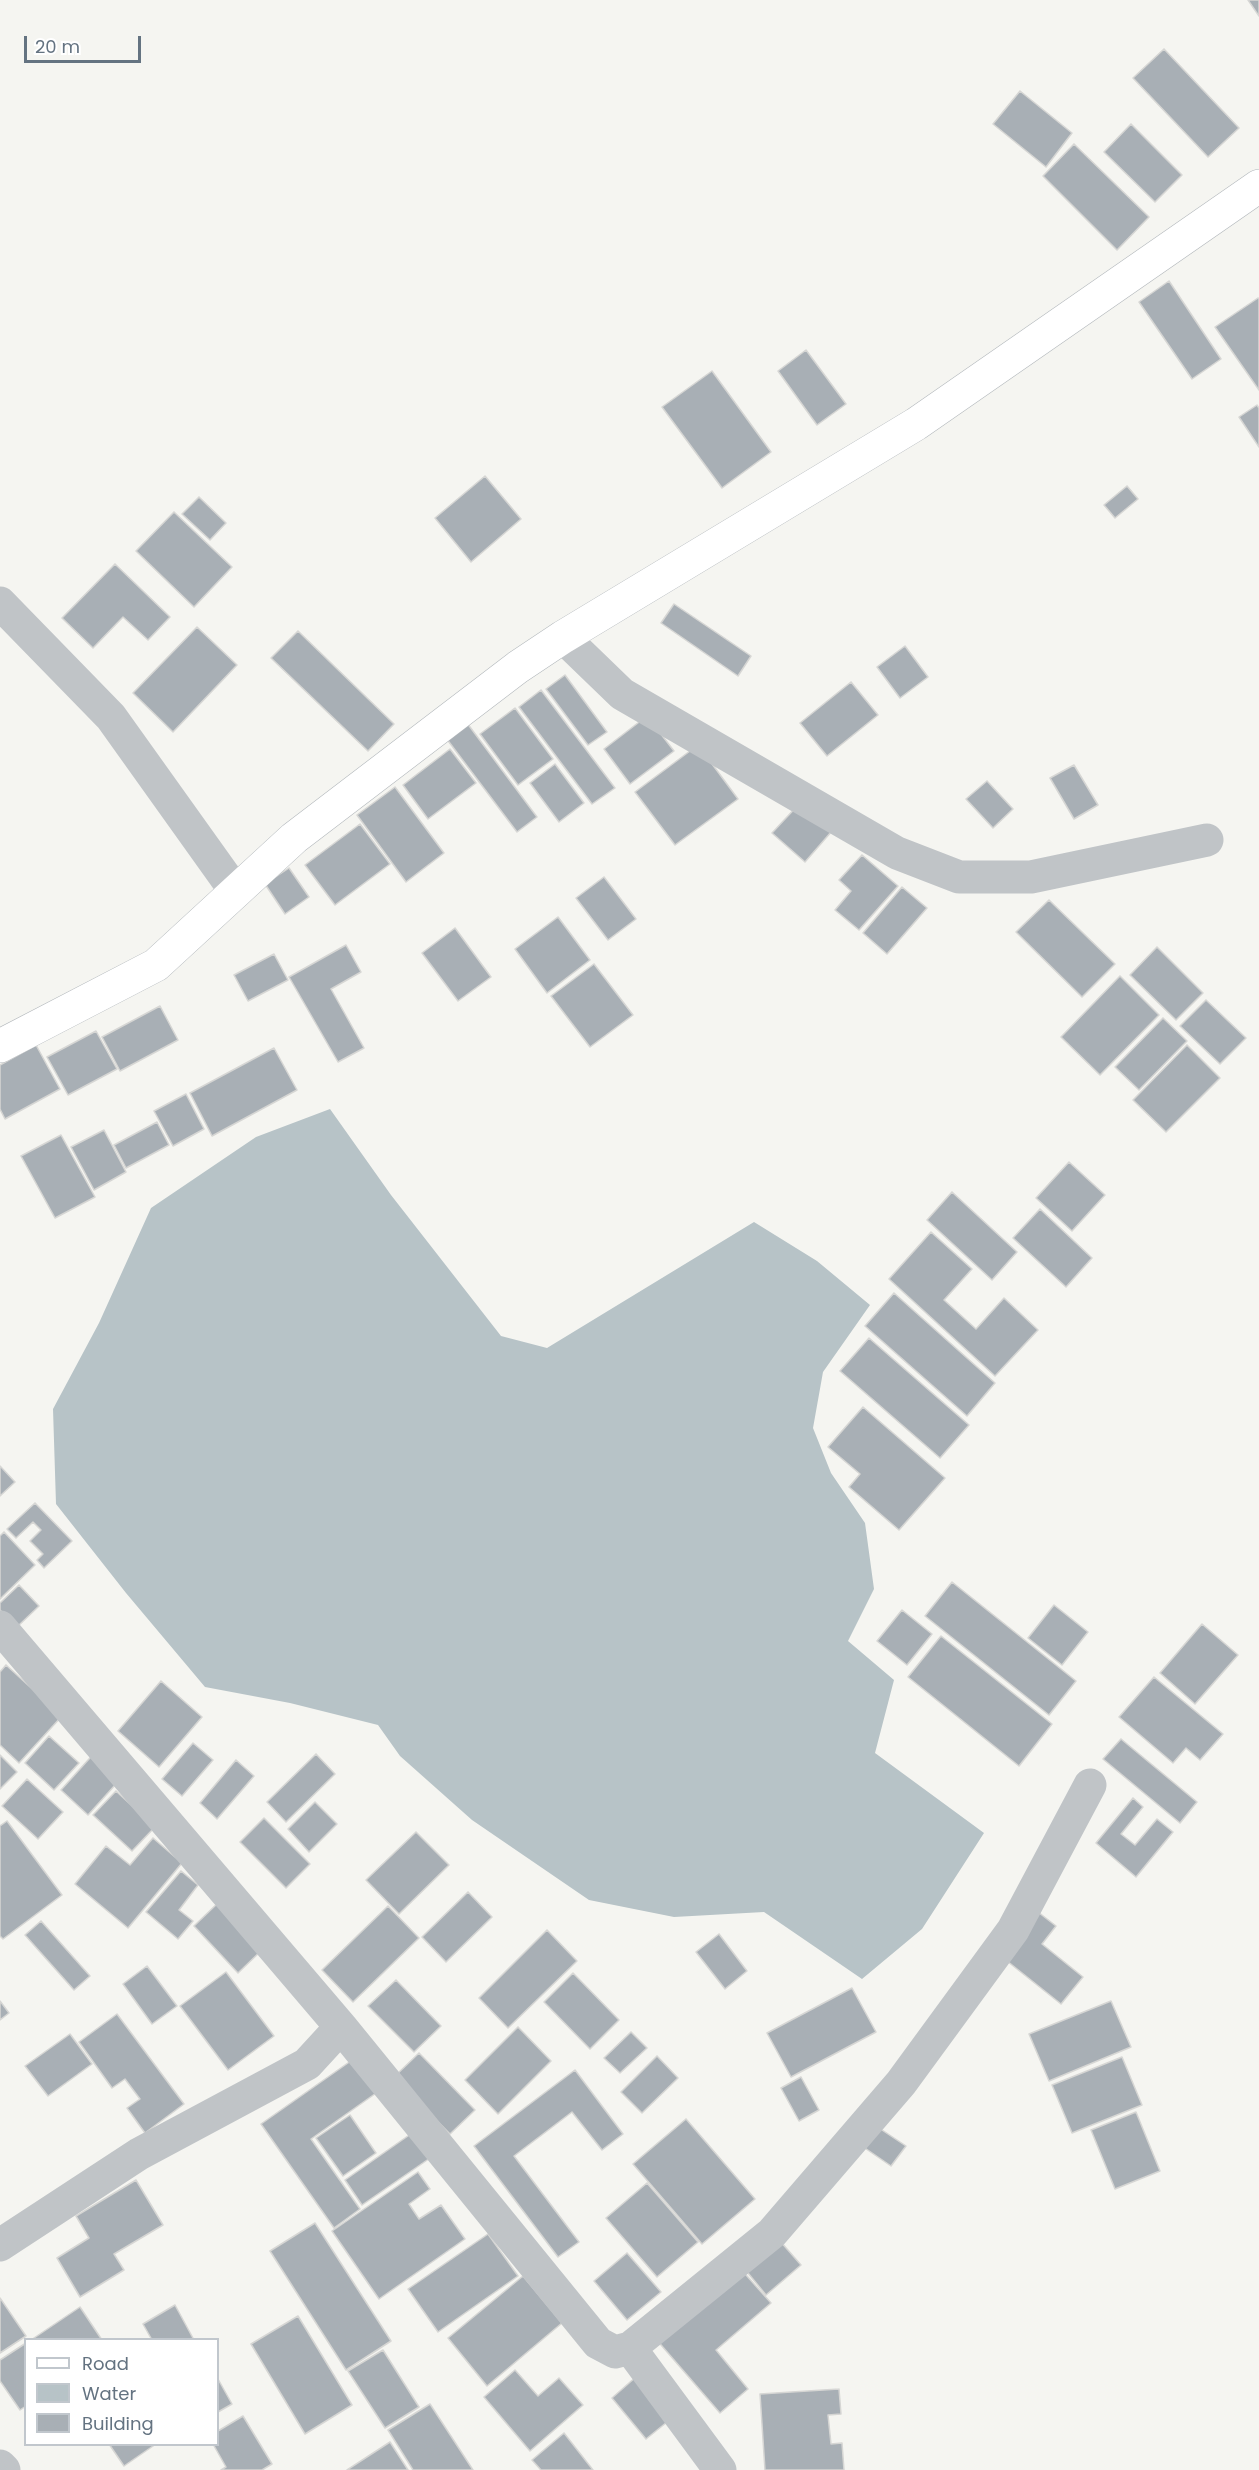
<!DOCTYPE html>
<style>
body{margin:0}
#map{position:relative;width:1259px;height:2470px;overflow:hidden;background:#f5f5f1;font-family:Poppins,sans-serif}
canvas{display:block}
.legend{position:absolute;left:24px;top:2338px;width:195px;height:108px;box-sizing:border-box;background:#fff;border:2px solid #c1c7cd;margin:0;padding:8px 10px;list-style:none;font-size:18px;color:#647381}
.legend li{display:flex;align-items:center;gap:12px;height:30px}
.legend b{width:30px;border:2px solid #c1c7cd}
.scale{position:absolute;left:24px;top:36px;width:117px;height:27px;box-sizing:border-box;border:3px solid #647381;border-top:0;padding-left:8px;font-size:18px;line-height:21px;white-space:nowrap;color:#647381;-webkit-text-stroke:4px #fff;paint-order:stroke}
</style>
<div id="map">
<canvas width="1259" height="2470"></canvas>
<ul class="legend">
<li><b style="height:8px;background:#fff"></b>Road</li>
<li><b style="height:16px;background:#b7c3c7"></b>Water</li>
<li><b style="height:16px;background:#a8afb5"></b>Building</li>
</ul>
<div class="scale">20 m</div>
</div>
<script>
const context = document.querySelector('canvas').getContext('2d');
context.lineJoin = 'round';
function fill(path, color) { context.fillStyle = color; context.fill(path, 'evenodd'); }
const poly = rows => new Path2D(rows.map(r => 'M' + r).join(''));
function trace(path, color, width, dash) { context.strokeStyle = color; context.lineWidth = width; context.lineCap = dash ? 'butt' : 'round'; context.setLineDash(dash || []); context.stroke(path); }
fill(poly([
 [330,1109,391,1195,501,1336,547,1348,754,1222,817,1261,870,1305,823,1372,813,1428,831,1473,865,1523,874,1589,848,1641,894,1680,875,1753,984,1833,922,1929,862,1979,764,1912,674,1917,589,1900,472,1820,400,1756,378,1725,290,1703,205,1687,126,1593,56,1504,53,1409,99,1323,151,1208,256,1137]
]), '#b7c3c7');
const building = poly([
 [1248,0,1259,0,1259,16,1248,0],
 [1164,49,1239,128,1208,157,1133,78,1164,49],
 [1020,91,1072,133,1046,167,993,124,1020,91],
 [1131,124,1182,175,1155,202,1104,152,1131,124],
 [1074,144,1149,217,1117,250,1043,176,1074,144],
 [1169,281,1221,359,1192,379,1139,302,1169,281],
 [1258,298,1259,299,1259,390,1215,327,1258,298],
 [806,350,846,404,817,425,778,371,806,350],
 [712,371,771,452,722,488,662,407,712,371],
 [1257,405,1259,408,1259,447,1239,417,1257,405],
 [485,476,521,519,471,562,435,518,485,476],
 [1127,486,1138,499,1115,518,1104,505,1127,486],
 [199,497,226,523,210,540,182,514,199,497],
 [174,512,232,567,194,607,136,551,174,512],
 [115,564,170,617,148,640,123,617,93,648,62,618,115,564],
 [674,604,751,656,738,676,661,623,674,604],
 [197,627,237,665,173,732,133,693,197,627],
 [298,631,394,724,368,751,271,658,298,631],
 [905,646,928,677,900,698,877,667,905,646],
 [565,675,607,732,588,745,546,689,565,675],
 [851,682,878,715,827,756,800,723,851,682],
 [541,690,615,788,592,804,519,707,541,690],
 [515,708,553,759,518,785,480,734,515,708],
 [647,716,674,751,630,784,604,749,647,716],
 [467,723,537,817,517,832,446,738,467,723],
 [698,745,738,799,675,845,635,792,698,745],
 [450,749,476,783,428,819,403,785,450,749],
 [555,764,584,803,559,822,530,783,555,764],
 [1074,765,1098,805,1074,819,1050,778,1074,765],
 [987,781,1013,809,993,828,966,799,987,781],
 [395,787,444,853,406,882,357,815,395,787],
 [800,803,832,831,805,862,772,833,800,803],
 [360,824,390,864,335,905,305,865,360,824],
 [862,855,898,886,859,930,835,910,851,891,839,880,862,855],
 [289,868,309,897,285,914,265,884,289,868],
 [604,877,636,919,608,940,576,898,604,877],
 [902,887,927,908,887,954,863,933,902,887],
 [1049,900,1115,964,1082,997,1016,932,1049,900],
 [558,917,590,960,547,993,515,949,558,917],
 [455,928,491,977,458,1001,422,953,455,928],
 [346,945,361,972,331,989,364,1048,338,1062,289,977,346,945],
 [1157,947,1203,993,1176,1020,1130,975,1157,947],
 [274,954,288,980,248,1001,234,975,274,954],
 [594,964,633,1015,590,1047,551,996,594,964],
 [1120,976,1159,1015,1100,1075,1061,1037,1120,976],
 [1206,1000,1246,1038,1220,1064,1180,1026,1206,1000],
 [160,1006,178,1040,120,1071,102,1037,160,1006],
 [1163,1018,1187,1041,1139,1090,1115,1067,1163,1018],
 [96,1031,117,1069,68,1095,47,1057,96,1031],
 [36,1045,60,1089,5,1119,0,1109,0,1065,36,1045],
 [1187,1045,1220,1078,1166,1132,1133,1100,1187,1045],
 [274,1048,297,1090,212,1136,190,1093,274,1048],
 [186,1094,204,1129,173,1146,154,1111,186,1094],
 [157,1122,169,1145,126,1168,114,1145,157,1122],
 [104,1130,126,1172,94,1190,71,1147,104,1130],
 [61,1135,95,1197,55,1218,21,1156,61,1135],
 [1069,1162,1105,1195,1072,1231,1036,1198,1069,1162],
 [952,1192,1017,1252,992,1280,927,1220,952,1192],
 [1040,1209,1092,1258,1066,1287,1013,1238,1040,1209],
 [931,1232,972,1269,944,1300,976,1329,1004,1298,1038,1330,995,1376,889,1279,931,1232],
 [894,1293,995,1383,967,1416,865,1326,894,1293],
 [869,1338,969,1425,940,1458,840,1371,869,1338],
 [863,1407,945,1478,899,1530,849,1487,860,1474,828,1447,863,1407],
 [0,1466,15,1482,0,1496,0,1466],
 [35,1503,72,1541,44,1568,37,1560,43,1554,30,1541,41,1530,33,1522,16,1538,7,1529,35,1503],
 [4,1532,35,1565,0,1599,0,1536,4,1532],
 [952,1582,1076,1681,1049,1715,925,1616,952,1582],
 [19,1585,39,1606,17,1627,0,1610,0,1603,19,1585],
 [1054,1605,1088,1632,1062,1665,1028,1638,1054,1605],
 [902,1610,932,1634,907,1665,877,1641,902,1610],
 [1202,1624,1238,1655,1195,1704,1160,1673,1202,1624],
 [941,1636,1052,1724,1019,1766,908,1677,941,1636],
 [6,1665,62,1716,19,1763,0,1745,0,1672,6,1665],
 [1154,1677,1223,1734,1200,1760,1186,1748,1173,1763,1119,1717,1154,1677],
 [161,1681,202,1717,159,1767,118,1731,161,1681],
 [49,1736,79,1763,54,1790,25,1763,49,1736],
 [1121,1739,1197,1802,1180,1823,1103,1759,1121,1739],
 [193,1743,213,1760,182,1796,162,1779,193,1743],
 [98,1749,125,1774,88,1815,61,1790,98,1749],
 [316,1754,335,1774,286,1822,267,1802,316,1754],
 [0,1755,17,1772,0,1789,0,1755],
 [236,1760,254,1776,217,1819,200,1803,236,1760],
 [27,1779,63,1812,38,1839,2,1806,27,1779],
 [116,1791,155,1827,132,1851,93,1815,116,1791],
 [1133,1798,1143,1807,1121,1834,1135,1845,1157,1819,1173,1832,1136,1877,1096,1843,1133,1798],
 [315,1802,337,1824,309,1852,288,1829,315,1802],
 [264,1818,310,1864,286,1888,240,1842,264,1818],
 [7,1821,62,1895,3,1939,0,1936,0,1826,7,1821],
 [416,1832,449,1865,399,1914,366,1880,416,1832],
 [153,1838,182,1863,128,1928,75,1884,106,1846,130,1865,153,1838],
 [181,1871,198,1885,179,1910,193,1921,178,1939,146,1912,181,1871],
 [468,1892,492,1917,446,1962,422,1937,468,1892],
 [220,1901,264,1948,238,1973,194,1926,220,1901],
 [388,1906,419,1938,353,2002,322,1970,388,1906],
 [1038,1912,1056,1926,1042,1944,1083,1977,1061,2004,1002,1957,1038,1912],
 [41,1921,90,1976,74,1990,25,1935,41,1921],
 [547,1930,577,1961,508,2028,479,1998,547,1930],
 [719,1934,747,1971,725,1989,696,1952,719,1934],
 [147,1966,177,2006,152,2024,123,1984,147,1966],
 [226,1972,274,2036,228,2070,180,2006,226,1972],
 [573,1973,619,2020,590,2049,544,2002,573,1973],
 [396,1980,441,2026,414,2052,368,2006,396,1980],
 [852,1988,876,2032,791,2077,767,2033,852,1988],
 [0,2001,9,2013,0,2020,0,2001],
 [1111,2001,1131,2047,1049,2081,1029,2034,1111,2001],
 [117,2014,184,2104,145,2133,127,2108,140,2099,125,2079,112,2088,79,2042,117,2014],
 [518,2027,551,2061,498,2114,465,2080,518,2027],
 [631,2032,647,2048,620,2073,604,2058,631,2032],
 [70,2034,92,2064,48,2096,25,2066,70,2034],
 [419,2053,475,2110,450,2134,394,2077,419,2053],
 [657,2056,678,2078,642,2113,621,2092,657,2056],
 [1122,2057,1142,2105,1072,2133,1052,2085,1122,2057],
 [355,2058,379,2091,311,2139,360,2209,334,2228,261,2124,355,2058],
 [575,2070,623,2134,602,2150,572,2112,514,2156,579,2242,558,2257,474,2146,575,2070],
 [801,2077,819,2110,799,2121,781,2088,801,2077],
 [1136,2112,1160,2171,1115,2189,1091,2130,1136,2112],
 [350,2115,376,2153,343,2176,316,2138,350,2115],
 [686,2119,755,2199,702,2244,633,2164,686,2119],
 [873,2124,906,2146,891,2166,859,2144,873,2124],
 [415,2131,433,2156,362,2205,345,2180,415,2131],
 [418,2172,430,2189,409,2204,419,2219,441,2205,465,2239,379,2299,332,2231,418,2172],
 [136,2180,163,2225,114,2254,124,2270,80,2297,57,2258,89,2238,76,2216,136,2180],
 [647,2183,698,2242,657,2277,606,2218,647,2183],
 [315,2223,391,2341,346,2370,270,2251,315,2223],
 [773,2233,801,2265,766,2295,739,2262,773,2233],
 [488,2234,518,2276,438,2332,408,2289,488,2234],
 [627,2253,661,2292,627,2320,594,2281,627,2253],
 [738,2266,771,2303,716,2350,748,2389,720,2413,655,2338,738,2266],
 [523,2276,562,2323,487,2386,448,2338,523,2276],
 [0,2298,26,2336,0,2353,0,2298],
 [175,2305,194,2340,152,2340,143,2324,175,2305],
 [80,2307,102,2340,31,2340,80,2307],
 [298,2316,352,2405,305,2434,251,2344,298,2316],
 [26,2343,26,2406,20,2410,0,2381,0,2360,26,2343],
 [383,2350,419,2407,385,2428,348,2371,383,2350],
 [515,2370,538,2396,559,2378,583,2405,530,2451,484,2397,515,2370],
 [637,2376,672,2418,646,2439,612,2398,637,2376],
 [218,2379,232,2404,218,2412,218,2379],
 [839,2389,841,2414,828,2415,831,2444,842,2443,844,2470,765,2470,760,2394,839,2389],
 [430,2404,473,2470,413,2470,388,2430,430,2404],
 [243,2416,272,2464,262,2470,221,2470,226,2467,213,2444,218,2444,218,2431,243,2416],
 [564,2433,593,2470,541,2470,532,2460,564,2433],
 [390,2442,408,2470,347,2470,390,2442],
 [109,2444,156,2444,124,2466,109,2444]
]);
fill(building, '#a8afb5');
trace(building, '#d6d6d4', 1.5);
const secondary = poly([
 [0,1046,156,965,294,838,518,667,563,637,916,424,1259,186]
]);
trace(secondary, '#b2b7bb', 34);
trace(poly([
 [0,603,111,717,236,892],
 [563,637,622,694,897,853,959,877,1031,877,1207,840],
 [0,1627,341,2027,598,2343,615,2352,630,2348,772,2233,901,2083,1013,1930,1090,1785],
 [0,2245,139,2154,307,2064,341,2027],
 [630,2348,720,2470],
 [0,2466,4,2470]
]), '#c0c4c7', 33);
trace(secondary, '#fff', 33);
</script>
